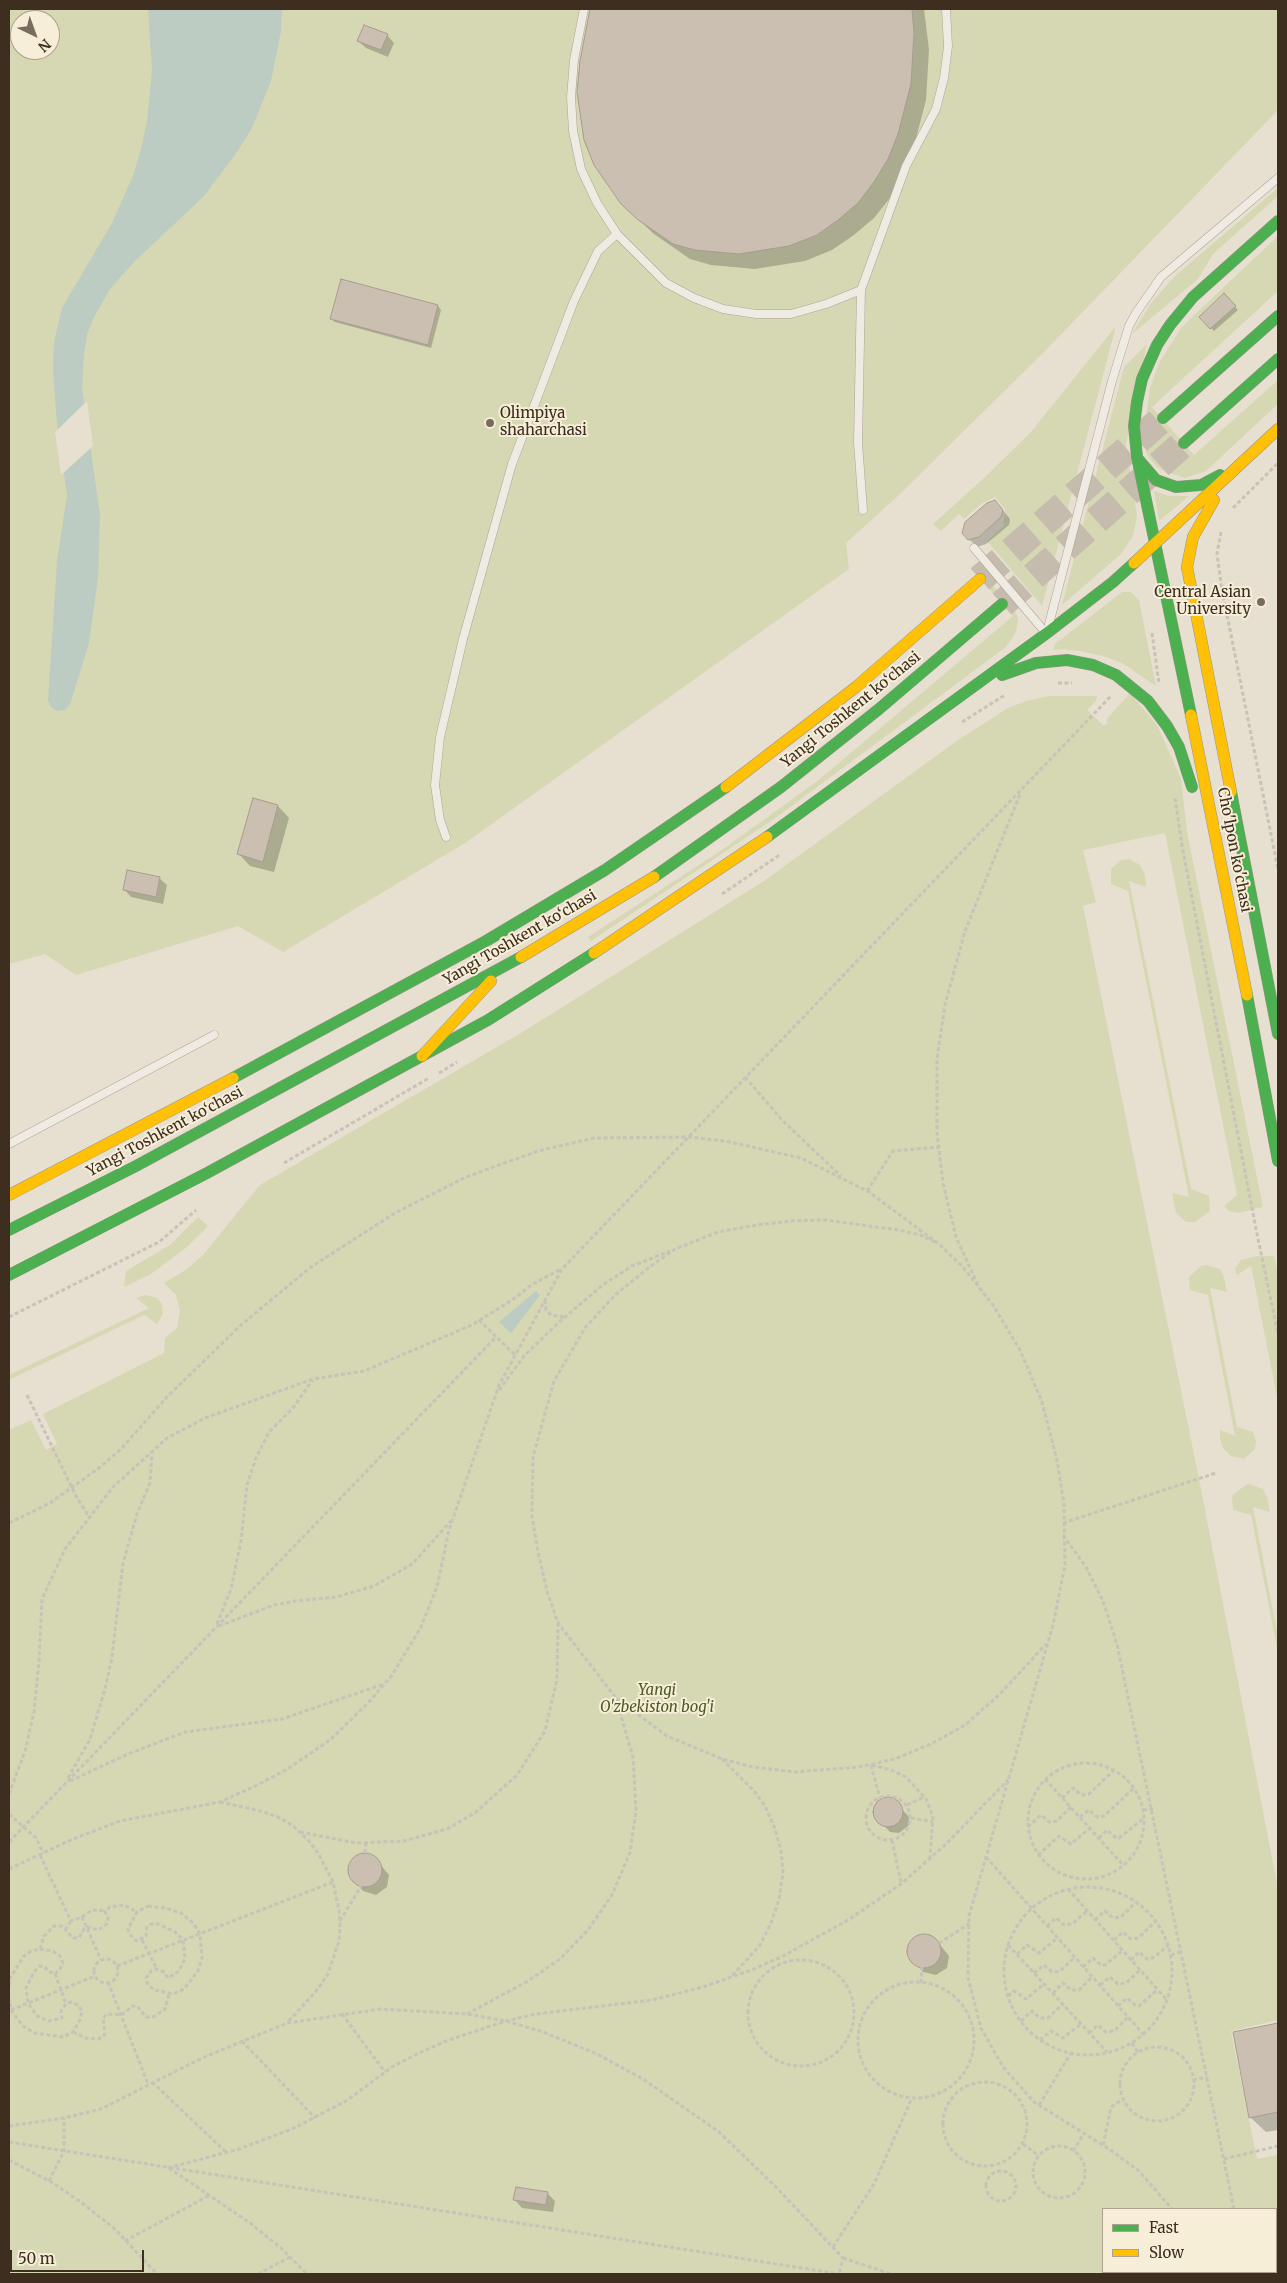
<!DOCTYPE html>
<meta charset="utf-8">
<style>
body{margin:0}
#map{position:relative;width:1287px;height:2283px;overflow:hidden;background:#e7e0d1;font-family:Merriweather,serif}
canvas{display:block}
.frame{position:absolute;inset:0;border:10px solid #3d2e20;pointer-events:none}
.legend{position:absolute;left:1102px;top:2208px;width:175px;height:65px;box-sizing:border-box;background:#f7eed8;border:1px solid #ada18e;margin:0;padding:6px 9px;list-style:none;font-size:15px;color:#3d2e20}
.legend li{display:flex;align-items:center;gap:10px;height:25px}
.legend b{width:25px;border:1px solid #ada18e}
.north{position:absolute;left:10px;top:10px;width:50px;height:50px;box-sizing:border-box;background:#f7eed8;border:1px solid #ada18e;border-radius:50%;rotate:138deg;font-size:14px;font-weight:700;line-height:20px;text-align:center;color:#3d2e20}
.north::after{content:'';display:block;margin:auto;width:18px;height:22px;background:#786c5e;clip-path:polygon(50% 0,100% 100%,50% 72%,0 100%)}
.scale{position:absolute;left:10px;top:2250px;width:134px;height:22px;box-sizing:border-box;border:2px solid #3d2e20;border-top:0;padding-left:6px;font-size:15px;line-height:18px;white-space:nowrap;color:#3d2e20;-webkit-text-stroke:4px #f7eed8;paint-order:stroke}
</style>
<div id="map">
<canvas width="1287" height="2283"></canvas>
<div class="frame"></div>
<ul class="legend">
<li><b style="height:6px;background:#4caf50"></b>Fast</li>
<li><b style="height:6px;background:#ffc107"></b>Slow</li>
</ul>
<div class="north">N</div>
<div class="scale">50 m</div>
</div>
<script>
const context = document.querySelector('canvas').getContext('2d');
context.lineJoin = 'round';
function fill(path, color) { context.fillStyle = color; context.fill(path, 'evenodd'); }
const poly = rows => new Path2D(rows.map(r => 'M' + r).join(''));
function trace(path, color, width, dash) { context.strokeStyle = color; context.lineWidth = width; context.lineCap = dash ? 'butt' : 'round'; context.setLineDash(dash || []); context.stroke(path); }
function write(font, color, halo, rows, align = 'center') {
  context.font = font + ' Merriweather,serif'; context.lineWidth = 4; context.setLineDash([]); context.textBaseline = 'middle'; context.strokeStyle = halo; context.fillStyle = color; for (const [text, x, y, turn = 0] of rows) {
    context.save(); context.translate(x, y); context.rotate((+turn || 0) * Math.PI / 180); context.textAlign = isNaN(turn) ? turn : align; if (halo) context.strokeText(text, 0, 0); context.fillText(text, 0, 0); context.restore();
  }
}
fill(poly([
 [9,9,1278,9,1278,110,1045,351,899,495,846,543,849,569,465,843,283,952,238,926,76,975,45,954,9,964],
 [20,20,50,20,50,50,20,50],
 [1278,188,1278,196,1213,254,1198,279,1132,334,1151,303,1175,276],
 [1278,236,1278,291,1152,407,1194,455,1278,380,1278,404,1206,471,1185,478,1164,471,1157,467,1147,455,1143,439,1150,388,1159,363,1181,328,1191,318],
 [1116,326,1042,606,987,541,1003,527,1005,509,995,497,981,504,964,519,959,514,941,531,933,524,984,478,1030,433],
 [1147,344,1126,444,1137,516,1133,536,1121,554,1062,605,1124,367],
 [1154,491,1170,496,1189,496,1159,521],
 [975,564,1016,613,1018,619,1016,632,1006,647,774,819,591,941,588,937,722,850,820,779,1013,616,971,568],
 [1122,592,1131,592,1139,600,1156,686,1122,663,1103,656,1080,651,1061,649,1053,650,1055,644],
 [1130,693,1157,725,1181,779,1187,832,1263,1207,1238,1213,1229,1211,1224,1206,1237,1195,1165,833,1083,850,1096,902,1083,906,1200,1484,1278,1889,1278,2020,1231,2031,1257,2159,1278,2155,1278,2274,9,2274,9,1430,31,1420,46,1450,57,1444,43,1414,164,1353,165,1338,177,1328,180,1311,176,1295,164,1283,187,1269,202,1256,260,1185,521,1033,764,881,958,740,1008,708,1026,701,1049,696,1097,696,1096,701,1087,710,1104,726,1108,723,1106,720],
 [1103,2209,1276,2209,1276,2272,1103,2272],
 [1129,859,1140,865,1145,875,1146,887,1129,881,1191,1189,1209,1196,1210,1211,1195,1222,1186,1222,1176,1213,1172,1193,1189,1197,1128,891,1111,884,1111,869,1121,860],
 [198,1217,208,1226,187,1247,151,1274,124,1287,126,1271,170,1245],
 [1257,1256,1274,1256,1278,1273,1278,1402,1251,1266,1237,1275,1235,1269,1241,1260],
 [1206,1265,1220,1269,1224,1277,1227,1292,1210,1288,1237,1427,1253,1432,1256,1441,1255,1449,1244,1459,1231,1456,1223,1448,1220,1439,1220,1430,1235,1436,1208,1295,1190,1290,1189,1277,1201,1266],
 [145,1295,157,1298,162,1304,163,1314,157,1324,144,1315,9,1380,9,1375,149,1308,136,1298],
 [1249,1484,1263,1489,1267,1497,1270,1512,1253,1507,1278,1637,1278,1653,1251,1515,1233,1510,1232,1496,1244,1486]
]), '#d6d7b3');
fill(poly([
 [148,9,282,9,281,31,271,81,252,128,237,152,204,196,134,262,110,289,93,319,87,335,84,355,82,387,100,516,98,578,89,643,70,704,65,710,57,711,51,707,48,700,57,561,67,495,57,424,53,369,54,342,62,308,112,223,133,176,141,149,147,122,152,71],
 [536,1291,540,1295,511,1333,499,1322]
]), '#bcccc2');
fill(poly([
 [87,401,93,446,61,475,55,432]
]), '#e7e0d1');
fill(poly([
 [592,9,924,9,929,50,926,100,913,150,903,175,890,198,874,218,854,235,832,250,805,261,755,269,711,265,690,259,654,234,638,219,581,61],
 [387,35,394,43,388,57,366,48,358,41],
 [341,281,438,306,441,310,431,348,335,322,331,319],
 [1224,295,1238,310,1214,331,1200,317],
 [1002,509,1010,519,1009,525,986,544,977,547,969,539],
 [254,800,278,806,289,818,274,872,250,866,239,854],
 [159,878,167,885,163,904,131,897,124,889],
 [885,1799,893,1799,909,1817,909,1825,899,1833,890,1832,876,1817,875,1808],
 [362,1853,373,1856,389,1875,387,1887,376,1895,363,1891,348,1874,351,1862],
 [922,1934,933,1936,949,1956,947,1968,936,1975,923,1972,908,1954,911,1942],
 [1278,2025,1278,2130,1266,2132,1250,2117,1234,2033],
 [547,2193,555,2201,553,2212,522,2208,515,2200]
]), '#0003');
const building = poly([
 [590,9,912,9,914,33,911,84,898,134,888,159,874,182,858,203,838,220,817,235,789,246,739,254,695,250,673,244,637,219,621,204,594,165,584,140,577,92,580,61,590,9],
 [364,25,388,34,381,50,357,41,364,25],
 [341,279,438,305,428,345,330,319,341,279],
 [1224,293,1236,306,1210,329,1199,317,1224,293],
 [995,500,1003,510,1001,517,979,537,968,540,962,533,965,522,987,503,995,500],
 [253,798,278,805,263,862,237,854,253,798],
 [127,870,160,877,156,897,123,890,127,870],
 '873 1812a15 15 0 1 1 30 0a15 15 0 1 1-30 0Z',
 '348 1870a17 17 0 1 1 34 0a17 17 0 1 1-34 0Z',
 '907 1951a17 17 0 1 1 34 0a17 17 0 1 1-34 0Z',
 [1278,2023,1278,2112,1249,2118,1233,2032,1278,2023],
 [516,2187,548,2192,546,2205,513,2200,516,2187]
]);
fill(building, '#cbbfb2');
trace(building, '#a89c90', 1);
trace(poly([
 [980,579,1163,418],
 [1002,604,1184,443]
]), '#c5bcae', 28, [28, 14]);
const lane = poly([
 [584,9,574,60,571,97,573,131,581,169,597,203,617,234],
 [861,290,906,166,936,109,944,78,948,46,946,9],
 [974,548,1045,632],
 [1049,624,1112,381,1129,326,1136,313,1161,277,1278,178],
 [446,837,440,820,435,785,440,737,463,639,512,464,574,301,598,251,617,234,666,283,694,298,723,309,756,314,791,314,826,304,861,290,858,443,863,510],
 [9,1144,214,1035]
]);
const fast = poly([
 [1163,418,1278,316],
 [1184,443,1278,359],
 [1138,459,1156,480,1176,487,1201,485,1220,475],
 [1002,675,1036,663,1067,660,1093,665,1116,675,1148,701,1167,726,1179,747,1192,787],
 [1191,715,1137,457,1134,426,1137,402,1142,379,1157,345,1170,325,1193,297,1278,221],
 [1231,792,1278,1034],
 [767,837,1047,633,1113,582,1134,563],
 [654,877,781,787,879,709,1002,604],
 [1247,995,1278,1161],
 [233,1078,486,941,605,870,726,787],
 [9,1230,136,1166,521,957],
 [9,1275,207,1173,488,1020,594,953]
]);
const slow = poly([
 [1214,500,1193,537,1187,567,1231,792],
 [1134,563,1278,429],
 [1191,715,1247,995],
 [726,787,856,687,980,579],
 [594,953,767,837],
 [521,957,654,877],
 [422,1056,491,981],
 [9,1195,233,1078]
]);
trace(lane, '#ada599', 9);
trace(fast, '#9c958a', 12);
trace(slow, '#9c958a', 12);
trace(poly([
 [1233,508,1278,463],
 [1221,532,1217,554,1222,590,1278,869],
 [1152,633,1159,684],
 [1058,683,1072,683],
 [962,722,1005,695],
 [1175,798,1182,846,1257,1234,1278,1334],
 [722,894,781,854],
 [439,1073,457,1062],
 [745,1077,783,1121,841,1176],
 [284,1163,429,1078],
 [867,1191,893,1151,939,1147],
 [935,1242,920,1235,899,1230,825,1220,790,1221,757,1225,718,1232,675,1249,647,1269,615,1295,585,1328,554,1381,533,1457,532,1516,538,1552,547,1591,558,1623,616,1698,667,1736,722,1759,753,1767,796,1772,858,1767,895,1759,933,1743,965,1725,1000,1694,1046,1644],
 [978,1285,956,1237,943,1183,937,1133,937,1059,945,1005,965,931,1021,792],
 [545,1300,546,1310,551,1315,564,1317],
 [9,1317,159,1242,196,1210],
 [479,1320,515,1355],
 [499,1390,524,1356,558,1323,604,1284,632,1266,670,1251],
 [27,1395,76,1496,89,1517],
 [9,1523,50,1503,99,1468,121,1449,167,1397,241,1325,311,1267,395,1213,466,1177,538,1151,594,1138,689,1137,725,1141,801,1158,869,1192,940,1245,963,1267,993,1305,1020,1350,1042,1402,1057,1460,1064,1505,1065,1565,1053,1625,969,1916,968,1978,981,2028,1003,2067,1034,2102,1109,2149,1139,2171,1172,2209],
 [1063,1523,1216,1473],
 [1063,1535,1086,1567,1103,1601,1117,1644,1234,2209],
 [217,1624,231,1589,241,1541,247,1485,256,1458,269,1432,292,1409,313,1380],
 [219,1626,274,1605,295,1601,336,1597,374,1586,412,1564,451,1521],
 [722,1759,754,1791,765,1806,775,1829,781,1850,783,1872,779,1900,771,1923,760,1945,732,1976],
 '1028 1821a58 58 0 1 1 116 0a58 58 0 1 1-116 0Z',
 [871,1765,880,1798],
 [872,1765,891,1770,906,1777,926,1799,933,1817,930,1857],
 [68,1778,90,1739,105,1689,112,1657,123,1563,137,1514,150,1483,152,1453],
 [1045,1779,1123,1865],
 [70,1781,128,1754,185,1732,282,1719,384,1684],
 [9,1794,25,1751,34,1712,39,1661,42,1599,65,1549,113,1487,167,1438,205,1418,313,1379,364,1371,472,1325,512,1300,533,1284,561,1269],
 '866 1818a22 22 0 1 1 44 0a22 22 0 1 1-44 0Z',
 [1062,1798,1073,1788,1081,1795,1089,1794,1114,1770],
 [220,1802,261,1811,280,1818,292,1825,309,1841,318,1853,333,1882,339,1910,340,1925,339,1941,328,1974,317,1990,287,2023],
 [907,1805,924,1797],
 [1143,1810,1153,1809],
 [9,1814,36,1838,43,1853],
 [1080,1817,1089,1810,1097,1817,1104,1816,1134,1788],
 [911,1818,933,1822],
 [1028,1827,1041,1815,1049,1822,1057,1821,1071,1807],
 [300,1832,356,1843,404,1841,447,1829,476,1812,517,1775,545,1731,557,1679,558,1624],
 [1099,1838,1107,1830,1115,1837,1119,1838,1143,1819],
 [892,1840,901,1883],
 [9,1842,495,1338],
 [365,1853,366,1844],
 [40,1855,71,1921,82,1917,101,1960],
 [1038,1855,1059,1836,1071,1844,1090,1828],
 [986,1857,1144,2035],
 [9,1869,73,1839,120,1821,220,1802,251,1788,286,1770,330,1740,368,1703,392,1675,421,1627,437,1587,449,1530,499,1385,562,1269,1111,696],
 '1004 1971a84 84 0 1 1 168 0a84 84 0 1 1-168 0Z',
 [1068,1889,1166,1999],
 [148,1906,166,1908,181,1913,193,1923,200,1934,202,1958,198,1971,184,1989,173,1994,155,1990,148,1985,146,1978,151,1971,157,1969,164,1972,168,1978,179,1971,185,1959,183,1940,175,1932,158,1924,151,1924,147,1927,146,1936,136,1941,131,1936,128,1929,137,1912,148,1906],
 [82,1917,92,1910,105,1911],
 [1095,1920,1105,1911,1113,1918,1121,1917,1136,1902],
 [340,1921,361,1886],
 [1047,1926,1056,1918,1064,1925,1072,1924,1087,1911],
 [65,1930,71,1921],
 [142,1940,157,1969],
 [1114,1940,1123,1932,1131,1939,1138,1938,1155,1922],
 [939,1943,969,1924],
 [1008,1945,1107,2052],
 [40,1949,44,1936,54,1926,62,1926,73,1938,79,1938,84,1929,87,1927,98,1930,107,1924,108,1919,105,1911,110,1907,124,1905,137,1912],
 [1017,1954,1027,1945,1039,1953,1057,1938],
 [1171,1955,1182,1951],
 '94 1971a12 12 0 1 1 24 0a12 12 0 1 1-24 0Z',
 [1131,1960,1139,1952,1147,1959,1151,1959,1168,1946],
 '748 2013a53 53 0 1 1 106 0a53 53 0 1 1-106 0Z',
 [117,1966,333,1882],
 [1083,1967,1093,1958,1101,1965,1105,1965,1122,1951],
 [1034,1973,1044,1965,1052,1972,1060,1971,1075,1957],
 [55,1974,66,2004],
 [108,1982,148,2084],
 '858 2040a58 58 0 1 1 116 0a58 58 0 1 1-116 0Z',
 [921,1983,922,1967],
 [1100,1985,1110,1977,1118,1984,1126,1983,1140,1970],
 [9,1986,10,1978,24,1956,31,1951,40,1949,53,1951,60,1956,63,1963,60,1969,55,1974,48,1971,45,1967,40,1966,34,1972,26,1988,28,2003,37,2016,49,2021,62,2018,61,2011,66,2004,71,2002,78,2005,82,2011,80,2020,73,2032,63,2037,35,2033,23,2026,16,2017,11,2010,9,1999],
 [1053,1993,1063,1983,1071,1990,1079,1990,1092,1977],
 [1008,1996,1014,1991,1026,1999,1044,1984],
 [1118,2006,1127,1998,1135,2005,1139,2006,1157,1990],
 [11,2010,95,1976],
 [342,2014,385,2072],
 [467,2014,528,1981,560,1959,588,1930,612,1895,630,1852,636,1811,633,1757,616,1699],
 [1021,2021,1032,2011,1040,2018,1048,2018,1063,2004],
 [73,2032,85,2038,99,2039,105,2034,103,2018,107,2014,121,2015,133,2006,137,2006,146,2017,153,2017,165,2009,169,1995],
 [1089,2033,1098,2025,1106,2032,1114,2031,1128,2017],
 [1040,2040,1051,2031,1063,2038,1081,2024],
 [242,2041,315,2118],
 [1132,2043,1138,2052],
 '1120 2084a37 37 0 1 1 74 0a37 37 0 1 1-74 0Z',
 [1193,2080,1207,2077],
 '943 2124a42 42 0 1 1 84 0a42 42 0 1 1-84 0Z',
 [152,2082,226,2152],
 [1039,2105,1071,2053],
 [9,2126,64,2118,101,2109,202,2058,287,2023,381,2009,467,2014,506,2021,543,2032,597,2054,643,2079,719,2132,775,2186,843,2258,839,2274],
 [9,2142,839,2274],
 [1023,2144,1039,2156],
 [1103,2145,1111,2107,1123,2099],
 '1033 2172a26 26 0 1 1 52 0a26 26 0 1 1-52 0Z',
 [1073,2151,1084,2133],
 [1224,2159,1278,2146],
 [9,2160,53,2183,82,2203,115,2229,157,2274],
 [168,2168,239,2149,294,2128,346,2101,392,2067,419,2053,446,2041,506,2021,536,2014,652,2000,703,1987,754,1969,781,1957,848,1920,901,1884,945,1845,1008,1780],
 [169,2168,250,2223,281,2248,307,2274],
 '986 2186a15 15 0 1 1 30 0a15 15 0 1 1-30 0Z',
 [49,2181,64,2151,64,2118],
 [125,2241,210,2195],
 [833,2247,874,2184,912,2098],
 [843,2258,891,2274],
 [1215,2272,1216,2274],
 [258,2274,290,2257],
 [1234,2274,1235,2272]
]), '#c8c2b9', 3, [4, 2.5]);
trace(lane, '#efebe3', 8);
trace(fast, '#4caf50', 11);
trace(slow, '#ffc107', 11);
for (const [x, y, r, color] of [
 [490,423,5,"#786c5e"],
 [1261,602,5,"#786c5e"]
]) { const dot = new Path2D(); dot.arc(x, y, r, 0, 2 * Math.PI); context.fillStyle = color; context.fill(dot); trace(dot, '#f7eed8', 2); }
write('15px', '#3d2e20', '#f7eed8', [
 ["Olimpiya",500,414],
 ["shaharchasi",500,431],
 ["Central Asian",1251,593,"right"],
 ["University",1251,610,"right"]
], 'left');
write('15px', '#3d2e20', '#f7eed8', [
 ["Yangi Toshkent ko‘chasi",851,710,-39],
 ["Cho'lpon ko'chasi",1234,850,79],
 ["Yangi Toshkent ko‘chasi",520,938,-30],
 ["Yangi Toshkent ko‘chasi",165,1132,-28]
]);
write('italic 15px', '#4d5a26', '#f7eed8', [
 ["Yangi",657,1691],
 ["O'zbekiston bog'i",657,1708]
]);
</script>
